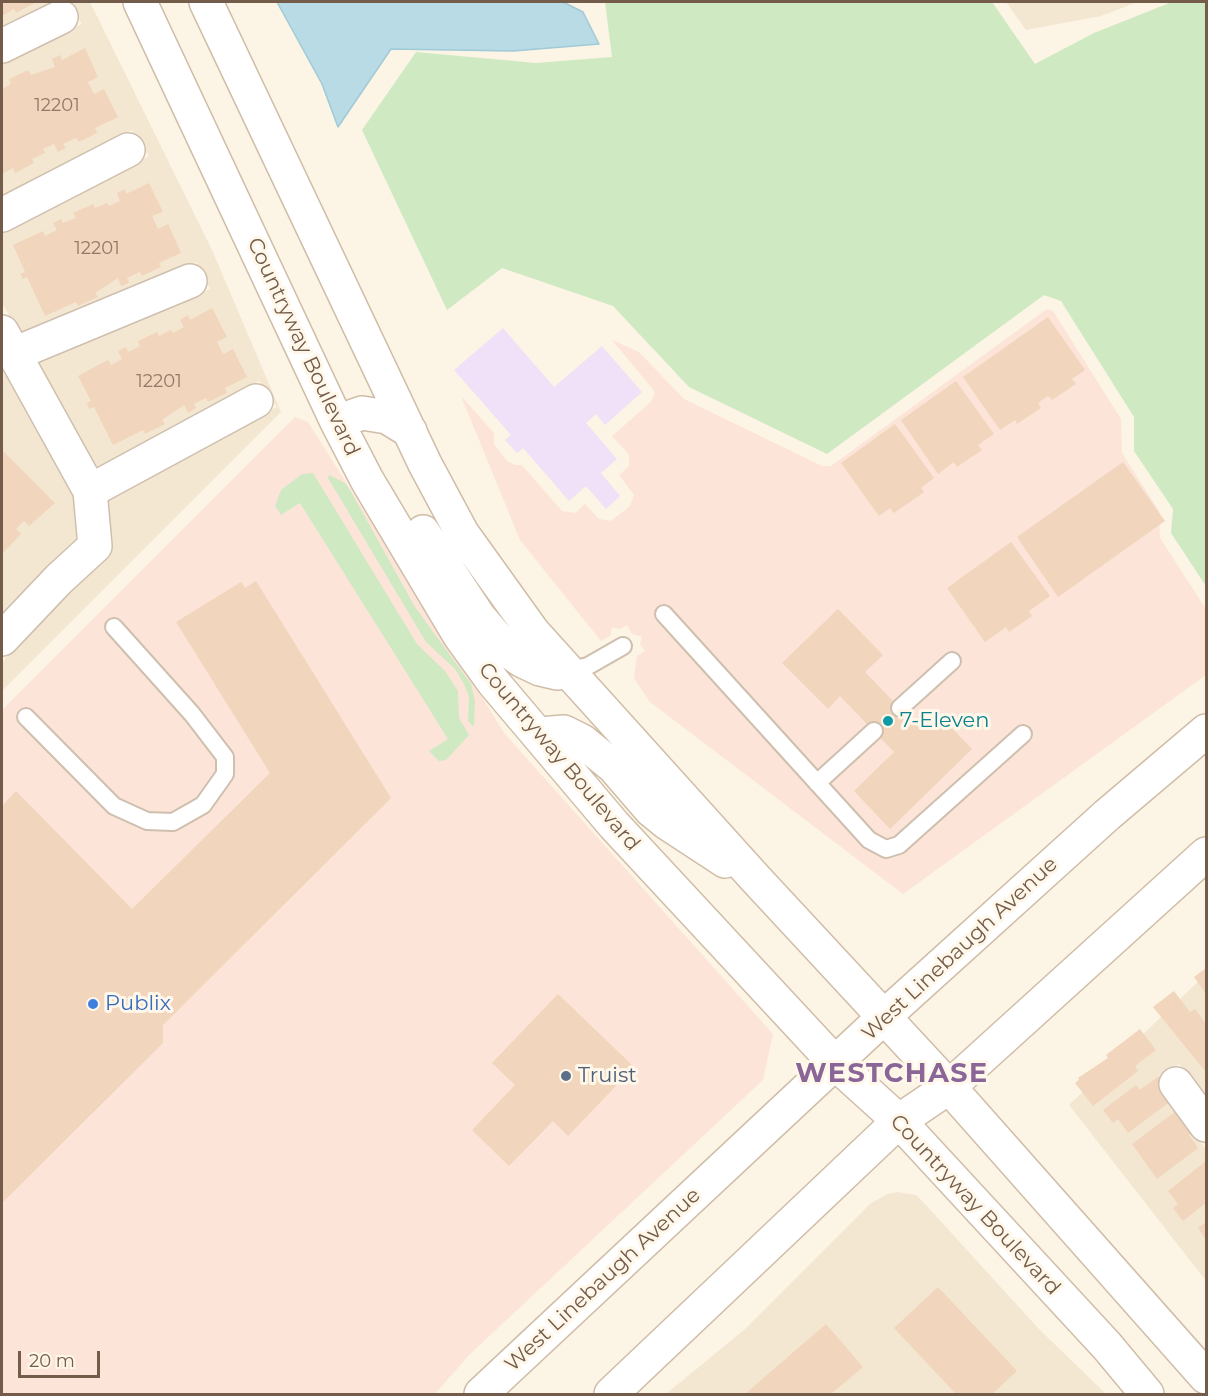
<!DOCTYPE html>
<style>
body{margin:0}
#map{position:relative;width:1208px;height:1396px;overflow:hidden;background:#fcf4e4;font-family:Montserrat,sans-serif}
canvas{display:block}
.frame{position:absolute;inset:0;border:3px solid #745c4a;pointer-events:none}
.scale{position:absolute;left:18px;top:1351px;width:82px;height:27px;box-sizing:border-box;border:3px solid #745c4a;border-top:0;padding-left:8px;font-size:18px;line-height:21px;white-space:nowrap;color:#745c4a;-webkit-text-stroke:4px #fff8ea;paint-order:stroke}
</style>
<div id="map">
<canvas width="1208" height="1396"></canvas>
<div class="frame"></div>
<div class="scale">20 m</div>
</div>
<script>
const context = document.querySelector('canvas').getContext('2d');
context.lineJoin = 'round';
function fill(path, color) { context.fillStyle = color; context.fill(path, 'evenodd'); }
const poly = rows => new Path2D(rows.map(r => 'M' + r).join(''));
function trace(path, color, width, dash) { context.strokeStyle = color; context.lineWidth = width; context.lineCap = dash ? 'butt' : 'round'; context.setLineDash(dash || []); context.stroke(path); }
function write(font, color, halo, rows, align = 'center') {
  context.font = font + ' Montserrat,sans-serif'; context.lineWidth = 6; context.setLineDash([]); context.textBaseline = 'middle'; context.strokeStyle = halo; context.fillStyle = color; for (const [text, x, y, turn = 0] of rows) {
    context.save(); context.translate(x, y); context.rotate((+turn || 0) * Math.PI / 180); context.textAlign = isNaN(turn) ? turn : align; if (halo) context.strokeText(text, 0, 0); context.fillText(text, 0, 0); context.restore();
  }
}
fill(poly([
 [2,2,58,2,2,29],
 [69,2,90,2,212,250,281,412,2,691,2,662,71,590,107,558,111,547,106,500,277,407,259,381,95,471,36,363,210,289,196,262,20,335,2,303,2,233,149,156,132,130,2,197,2,64,82,24],
 [1006,2,1138,2,1101,16,1026,30],
 [2,361,75,495,79,539,2,616],
 [1206,974,1206,1101,1179,1064,1155,1079,1206,1150,1206,1281,1069,1105],
 [897,1192,916,1195,925,1204,1038,1328,1106,1394,666,1394,745,1329,870,1204,887,1194]
]), '#f4e7d2');
fill(poly([
 [1047,309,1053,311,1121,419,1122,453,1159,511,1160,538,1206,609,1206,675,903,894,650,702,634,678,637,656,645,651,640,644,642,637,632,634,627,625,620,629,612,627,610,636,601,641,520,540,461,396,494,433,494,444,507,461,515,465,522,465,562,511,575,513,585,504,599,519,611,521,630,506,634,495,619,475,629,466,629,455,612,436,651,402,655,392,612,340,639,352,684,399,822,466,831,466],
 [295,417,308,422,505,734,773,1034,763,1080,469,1355,435,1394,2,1394,2,710]
]), '#fce5d8');
fill(poly([
 [503,328,554,387,602,346,642,392,605,425,596,414,586,423,617,459,601,473,620,496,606,509,586,486,569,501,523,448,517,453,505,440,511,435,454,370]
]), '#f1e1f8');
fill(poly([
 [605,2,992,2,1035,64,1094,33,1172,2,1206,2,1206,586,1171,533,1173,509,1134,451,1134,417,1061,301,1044,295,827,454,689,387,613,306,502,268,447,310,362,130,416,52,536,63,612,57],
 [313,473,417,644,445,671,458,691,459,718,469,735,446,760,439,761,429,751,448,739,300,503,281,515,275,506,281,490,302,474],
 [329,475,345,483,350,490,415,607,471,684,475,702,474,727,468,721,469,696,464,684,455,669,426,642,328,478]
]), '#cfe9c3');
const water = poly([
 [277,2,563,2,583,12,599,44,513,51,391,49,338,127,322,84,277,2]
]);
fill(water, '#b9dbe5');
trace(water, '#9fcad7', 1.5);
fill(poly([
 [2,2,34,2,35,3,16,13,14,9,2,16],
 [85,48,98,77,88,82,94,94,104,89,118,117,95,128,97,133,79,142,76,138,63,144,66,148,58,152,54,144,43,149,45,153,32,159,34,163,15,173,13,168,2,174,2,89,11,84,9,79,28,70,31,75,55,67,52,59,60,55,62,60],
 [149,183,163,212,152,216,158,229,168,224,181,253,159,263,161,267,142,276,140,272,127,278,129,283,121,286,118,278,95,293,98,297,78,306,76,302,45,316,27,277,23,279,20,274,25,272,13,245,43,231,45,236,57,230,53,223,61,219,63,223,76,218,73,213,93,204,95,208,107,203,109,206,120,201,117,193,125,189,126,194],
 [212,308,227,337,217,342,223,354,233,349,247,377,225,388,227,393,208,402,206,398,194,404,196,408,188,413,184,405,162,420,165,424,145,434,143,430,113,445,94,407,89,409,87,403,91,401,78,376,108,360,111,365,122,359,118,351,126,347,128,352,140,346,138,341,157,332,159,336,171,330,173,333,184,327,180,320,188,315,190,320],
 [1048,317,1085,370,1072,379,1076,384,1052,400,1048,396,1038,403,1041,408,1017,424,1015,420,1000,430,963,377],
 [956,381,994,434,978,445,982,450,957,467,954,462,938,474,901,420],
 [895,424,934,478,921,488,924,492,894,513,890,508,879,516,841,463],
 [2,450,55,503,29,526,24,521,16,529,21,534,2,554],
 [1123,462,1165,521,1058,597,1017,537],
 [1011,542,1050,596,1029,611,1032,616,1009,632,1006,627,985,642,947,588],
 [256,581,391,798,163,1025,163,1043,2,1203,2,806,16,791,132,909,270,773,176,622,241,582,245,588],
 [838,609,883,655,865,672,920,729,937,713,972,749,890,829,854,791,894,752,840,696,828,709,782,663],
 [1206,968,1206,994,1194,977],
 [1174,991,1190,1012,1195,1009,1206,1024,1206,1072,1153,1007],
 [558,994,634,1067,568,1136,553,1121,509,1166,472,1130,515,1085,492,1063],
 [1140,1029,1156,1050,1135,1066,1138,1071,1093,1106,1075,1083,1079,1080,1078,1078,1108,1058,1106,1055],
 [1159,1076,1175,1098,1128,1133,1118,1119,1113,1123,1103,1110,1136,1085,1140,1090],
 [1180,1108,1196,1130,1189,1135,1198,1148,1157,1179,1132,1144],
 [1206,1161,1206,1203,1183,1221,1173,1208,1178,1204,1168,1191],
 [1206,1222,1206,1240,1198,1228],
 [938,1287,1017,1371,992,1394,956,1394,894,1328],
 [826,1324,863,1367,831,1394,745,1394]
]), '#f1d5bc');
const lane = poly([
 [664,614,869,840,886,849,899,845,1023,734],
 [568,671,588,666,623,646],
 [900,708,952,661],
 [26,717,114,806,147,821,173,822,203,805,225,774,225,757,192,714,114,627],
 [817,783,874,731]
]);
const street = poly([
 [2,46,61,17],
 [2,215,128,150],
 [2,332,90,491,95,546,59,579,2,639],
 [14,354,190,281],
 [90,491,256,401],
 [1176,1084,1206,1125]
]);
const secondary = poly([
 [140,2,337,422,367,480,460,636,494,683,614,825,836,1064,899,1121,1107,1346,1147,1394],
 [206,2,425,464,462,533,533,632,755,878,949,1087,1206,1377],
 [337,422,362,413,387,417,410,431],
 [423,532,479,617,506,649,521,660,540,669,557,673,568,671],
 [539,734,564,732,582,741,614,767,651,810,667,823,725,861],
 [481,1394,898,1004,1107,815,1206,731],
 [611,1394,899,1121,949,1087,1206,854]
]);
trace(lane, '#cfbfae', 20);
trace(street, '#cfbfae', 36);
trace(secondary, '#d0bda8', 36);
trace(lane, '#fff', 16);
trace(street, '#fff', 33);
trace(secondary, '#fff', 33);
for (const [x, y, r, color] of [
 [888,721,6,"#0f9aa8"],
 [93,1004,6,"#3f7fe0"],
 [566,1076,6,"#5c6f8a"]
]) { const dot = new Path2D(); dot.arc(x, y, r, 0, 2 * Math.PI); context.fillStyle = color; context.fill(dot); trace(dot, '#fff8ea', 2); }
write('18px', '#937a66', null, [
 ["12201",57,106],
 ["12201",97,249],
 ["12201",159,382]
]);
write('21px', '#745c4a', '#fff8ea', [
 ["Countryway Boulevard",303,347,65],
 ["Countryway Boulevard",559,757,50],
 ["West Linebaugh Avenue",960,949,-43],
 ["Countryway Boulevard",975,1205,47],
 ["West Linebaugh Avenue",603,1280,-43]
]);
write('21px', '#0d838f', '#fff8ea', [
 ["7-Eleven",900,721]
], 'left');
write('21px', '#366cbe', '#fff8ea', [
 ["Publix",105,1004]
], 'left');
write('21px', '#4e5e75', '#fff8ea', [
 ["Truist",578,1076]
], 'left');
context.letterSpacing = '1.5px';
write('bold 27px', '#8a6598', '#fff8ea', [
 ["WESTCHASE",892,1074]
]);
context.letterSpacing = '0px';
</script>
